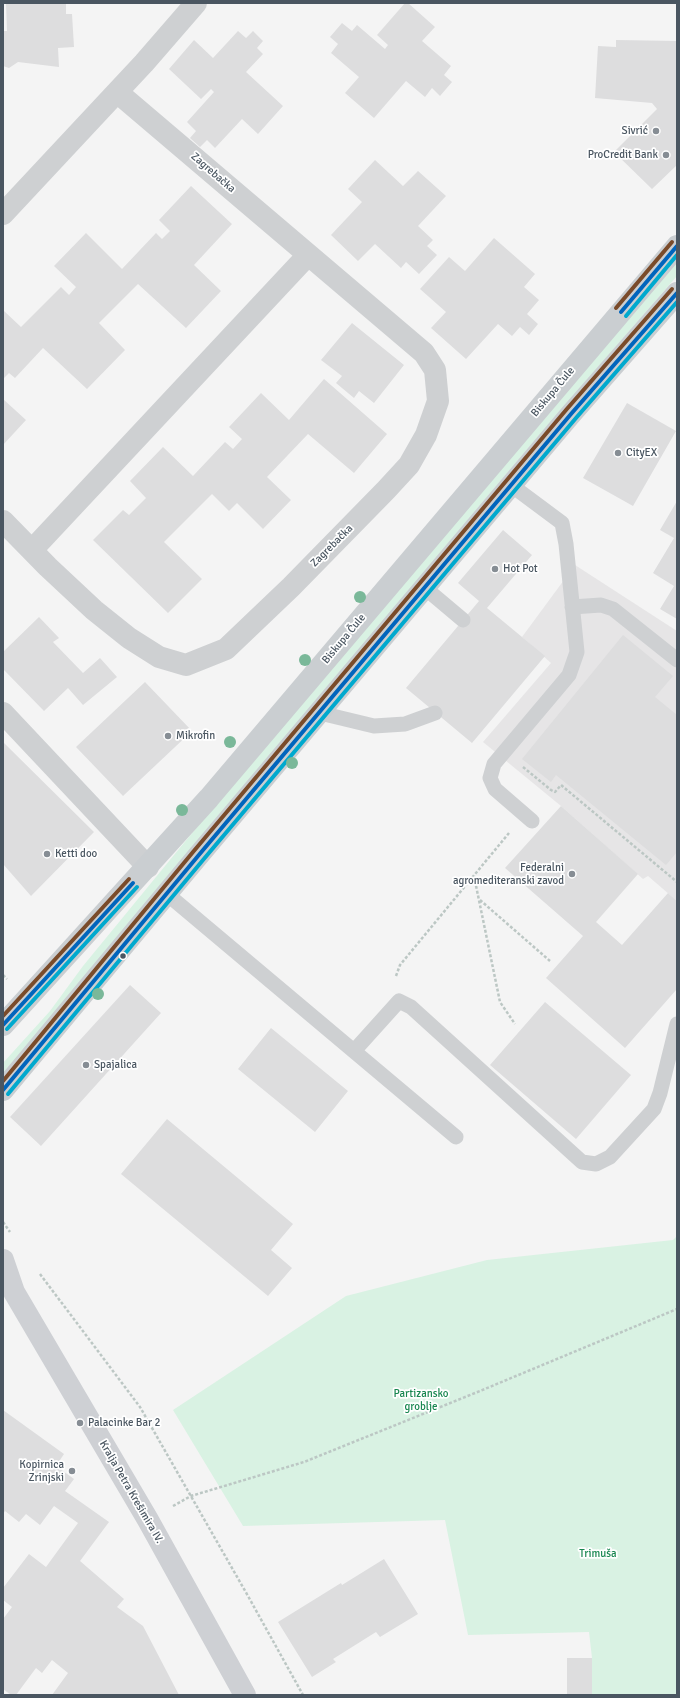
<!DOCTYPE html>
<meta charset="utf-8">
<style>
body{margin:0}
#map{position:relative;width:680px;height:1698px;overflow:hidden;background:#f4f4f4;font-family:Signika,sans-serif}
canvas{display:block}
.frame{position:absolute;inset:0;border:4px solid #4a5661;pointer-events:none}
</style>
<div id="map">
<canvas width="680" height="1698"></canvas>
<div class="frame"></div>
</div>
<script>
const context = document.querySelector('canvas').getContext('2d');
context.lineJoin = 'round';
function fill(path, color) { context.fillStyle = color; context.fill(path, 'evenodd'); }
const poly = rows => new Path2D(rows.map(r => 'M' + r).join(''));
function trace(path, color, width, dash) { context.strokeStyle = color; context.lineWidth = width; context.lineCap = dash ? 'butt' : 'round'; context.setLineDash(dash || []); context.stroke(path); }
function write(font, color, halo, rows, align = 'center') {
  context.font = font + ' Signika,sans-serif'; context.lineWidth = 3.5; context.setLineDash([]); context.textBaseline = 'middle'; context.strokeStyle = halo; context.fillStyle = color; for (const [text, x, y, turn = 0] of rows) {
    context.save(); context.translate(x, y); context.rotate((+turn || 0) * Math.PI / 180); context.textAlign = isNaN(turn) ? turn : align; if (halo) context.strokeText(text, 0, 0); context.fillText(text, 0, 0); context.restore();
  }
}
fill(poly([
 [575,565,677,631,677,901,648,876,643,879,561,806,483,742,551,663,522,637]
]), '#e6e5e6');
fill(poly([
 [677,261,677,276,523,454,3,1074,3,1063,50,1011,83,966,197,827],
 [677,1236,677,1695,592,1695,592,1658,589,1632,468,1635,445,1520,243,1526,173,1410,346,1296,487,1260,673,1240]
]), '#d9f2e3');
fill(poly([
 [6,3,66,3,66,14,72,14,74,47,58,48,59,67,18,62,9,68,3,66,3,31,7,31],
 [405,3,408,3,435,27,422,41,451,66,444,75,452,82,440,96,432,88,425,97,406,81,374,118,345,93,359,77,331,53,338,44,330,37,342,23,352,31,357,25,385,49,388,45,377,35],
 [238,31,246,38,253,31,263,41,257,48,263,54,246,72,283,106,258,134,242,119,215,148,207,140,200,147,190,138,196,131,187,122,214,92,211,89,201,99,169,69,194,40,213,58],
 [616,40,677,41,677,165,652,189,614,152,657,109,652,103,595,98,598,46,616,47],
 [375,160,403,186,418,171,446,196,418,226,433,240,427,246,437,255,419,274,406,262,401,268,375,244,358,261,331,235,362,202,348,189],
 [191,186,232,224,194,265,221,291,186,328,138,284,99,323,125,350,87,389,43,348,15,378,9,373,3,379,3,310,21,327,61,287,69,295,76,287,54,266,86,233,122,269,156,233,162,239,170,231,159,220],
 [494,238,535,274,524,287,539,300,527,314,538,324,529,335,520,327,512,336,498,324,466,359,431,328,446,312,420,289,449,257,465,271],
 [352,323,404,365,374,403,359,391,354,398,336,383,342,376,321,360],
 [324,379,387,434,354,473,308,434,267,477,291,500,263,529,237,503,229,511,212,494,164,542,202,579,168,613,93,540,123,510,129,515,146,498,130,481,163,447,193,476,225,442,233,449,242,439,229,427,261,393,289,420],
 [3,399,26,420,3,445],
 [627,403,676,431,633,506,583,478],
 [677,501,677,619,660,609,674,586,653,573,674,538,660,530],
 [503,530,532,555,487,608,545,656,472,743,406,688,479,601,458,583],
 [39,617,59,638,53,642,83,673,100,658,117,677,83,705,68,688,44,711,3,669,3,652],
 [623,635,673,676,655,697,677,715,677,852,666,865,556,775,551,782,522,759],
 [145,682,192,731,123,796,76,747],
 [3,742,94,832,31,896,3,864],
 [561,806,638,874,596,922,622,945,668,893,677,901,677,989,625,1048,546,978,583,936,505,868],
 [130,985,161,1013,41,1146,10,1117],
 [545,1002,631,1075,576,1139,490,1065],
 [271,1028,348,1091,315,1132,238,1069],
 [167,1119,293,1224,271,1250,292,1268,268,1296,121,1174],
 [3,1410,64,1454,56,1466,74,1479,65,1491,109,1522,80,1561,124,1599,117,1607,143,1626,179,1695,52,1695,68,1673,52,1660,42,1673,36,1668,16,1695,11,1695,3,1689,3,1619,12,1607,3,1600,3,1588,29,1554,46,1567,78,1523,54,1506,40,1525,26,1514,19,1522,5,1511,3,1514],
 [384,1559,418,1614,380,1637,376,1632,333,1659,336,1662,312,1677,278,1622,341,1583,342,1585],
 [567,1658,592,1658,592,1695,567,1695]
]), '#ddddde');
trace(poly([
 [523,767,551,790,555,792,561,785,677,882],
 [474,876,500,1002,515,1024],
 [480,900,550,961],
 [3,975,7,979],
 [396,976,400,965,509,833],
 [3,1222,10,1232],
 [40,1274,140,1407,248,1596,303,1695],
 [173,1506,191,1496,304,1462,480,1391,677,1309]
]), '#bcc7c4', 2.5, [3, 2]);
trace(poly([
 [511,485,562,523,566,544,577,652,569,675,494,764,490,778,495,789,532,821],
 [425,588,463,620],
 [572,607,601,605,613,609,677,660],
 [320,713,374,726,405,724,435,713],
 [167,894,456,1137],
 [354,1051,399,1001,411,1007,582,1162,596,1164,610,1157,654,1109,660,1093,677,1024]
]), '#ced0d2', 15);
trace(poly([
 [3,214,144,63,196,3],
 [3,521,48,567,94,610,129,638,159,657,186,665,226,649,291,587,386,490,409,465,426,435,438,401,435,370,424,353,117,92],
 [32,550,308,255],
 [3,713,148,867]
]), '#ced0d2', 22);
trace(poly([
 [3,1260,14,1292,148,1520,245,1695]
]), '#ced0d4', 22);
trace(poly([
 [3,1025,209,798,677,246],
 [3,1090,198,856,571,414,677,293]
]), '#caced1', 22);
trace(poly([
 [621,312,677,246],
 [3,1025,133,883],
 [3,1090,198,856,571,414,677,293]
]), '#0065bd', 4);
trace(poly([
 [626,316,677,255],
 [7,1029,137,887],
 [8,1094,203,860,576,418,677,302]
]), '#00a9ce', 4);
trace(poly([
 [616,308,672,242],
 [3,1016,129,879],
 [3,1081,193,852,566,410,672,289]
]), '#7a4b2a', 4);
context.fillStyle = '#7ab899';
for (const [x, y] of [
 [360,597],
 [305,660],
 [230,742],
 [292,763],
 [182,810],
 [98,994]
]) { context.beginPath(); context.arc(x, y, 6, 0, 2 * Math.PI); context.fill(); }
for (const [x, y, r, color] of [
 [656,131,4,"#868d94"],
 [666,155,4,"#868d94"],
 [618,453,4,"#868d94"],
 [495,569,4,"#868d94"],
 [168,736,4,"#868d94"],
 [47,854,4,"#868d94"],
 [572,874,4,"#868d94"],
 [123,956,3.5,"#4a5661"],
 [86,1065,4,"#868d94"],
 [80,1423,4,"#868d94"],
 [72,1471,4,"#868d94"]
]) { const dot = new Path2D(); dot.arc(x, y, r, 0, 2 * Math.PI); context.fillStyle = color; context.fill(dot); trace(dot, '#fff', 1.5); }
write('11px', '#4a5661', '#fff', [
 ["Sivrić",648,131,"right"],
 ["ProCredit Bank",658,155,"right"],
 ["CityEX",626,453],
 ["Hot Pot",503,569],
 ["Mikrofin",176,736],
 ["Ketti doo",55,854],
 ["Federalni",564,868,"right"],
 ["agromediteranski zavod",564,881,"right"],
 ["Spajalica",94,1065],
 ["Palacinke Bar 2",88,1423],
 ["Kopirnica",64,1465,"right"],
 ["Zrinjski",64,1478,"right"]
], 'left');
write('11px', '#4a5661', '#fff', [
 ["Zagrebačka",213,173,41],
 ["Biskupa Čule",553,392,-50],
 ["Zagrebačka",332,546,-45],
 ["Biskupa Čule",344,639,-50],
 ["Kralja Petra Krešimira IV.",131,1492,60]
]);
write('11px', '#17864f', '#fff', [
 ["Partizansko",421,1394],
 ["groblje",421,1407],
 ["Trimuša",598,1554]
]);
</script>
